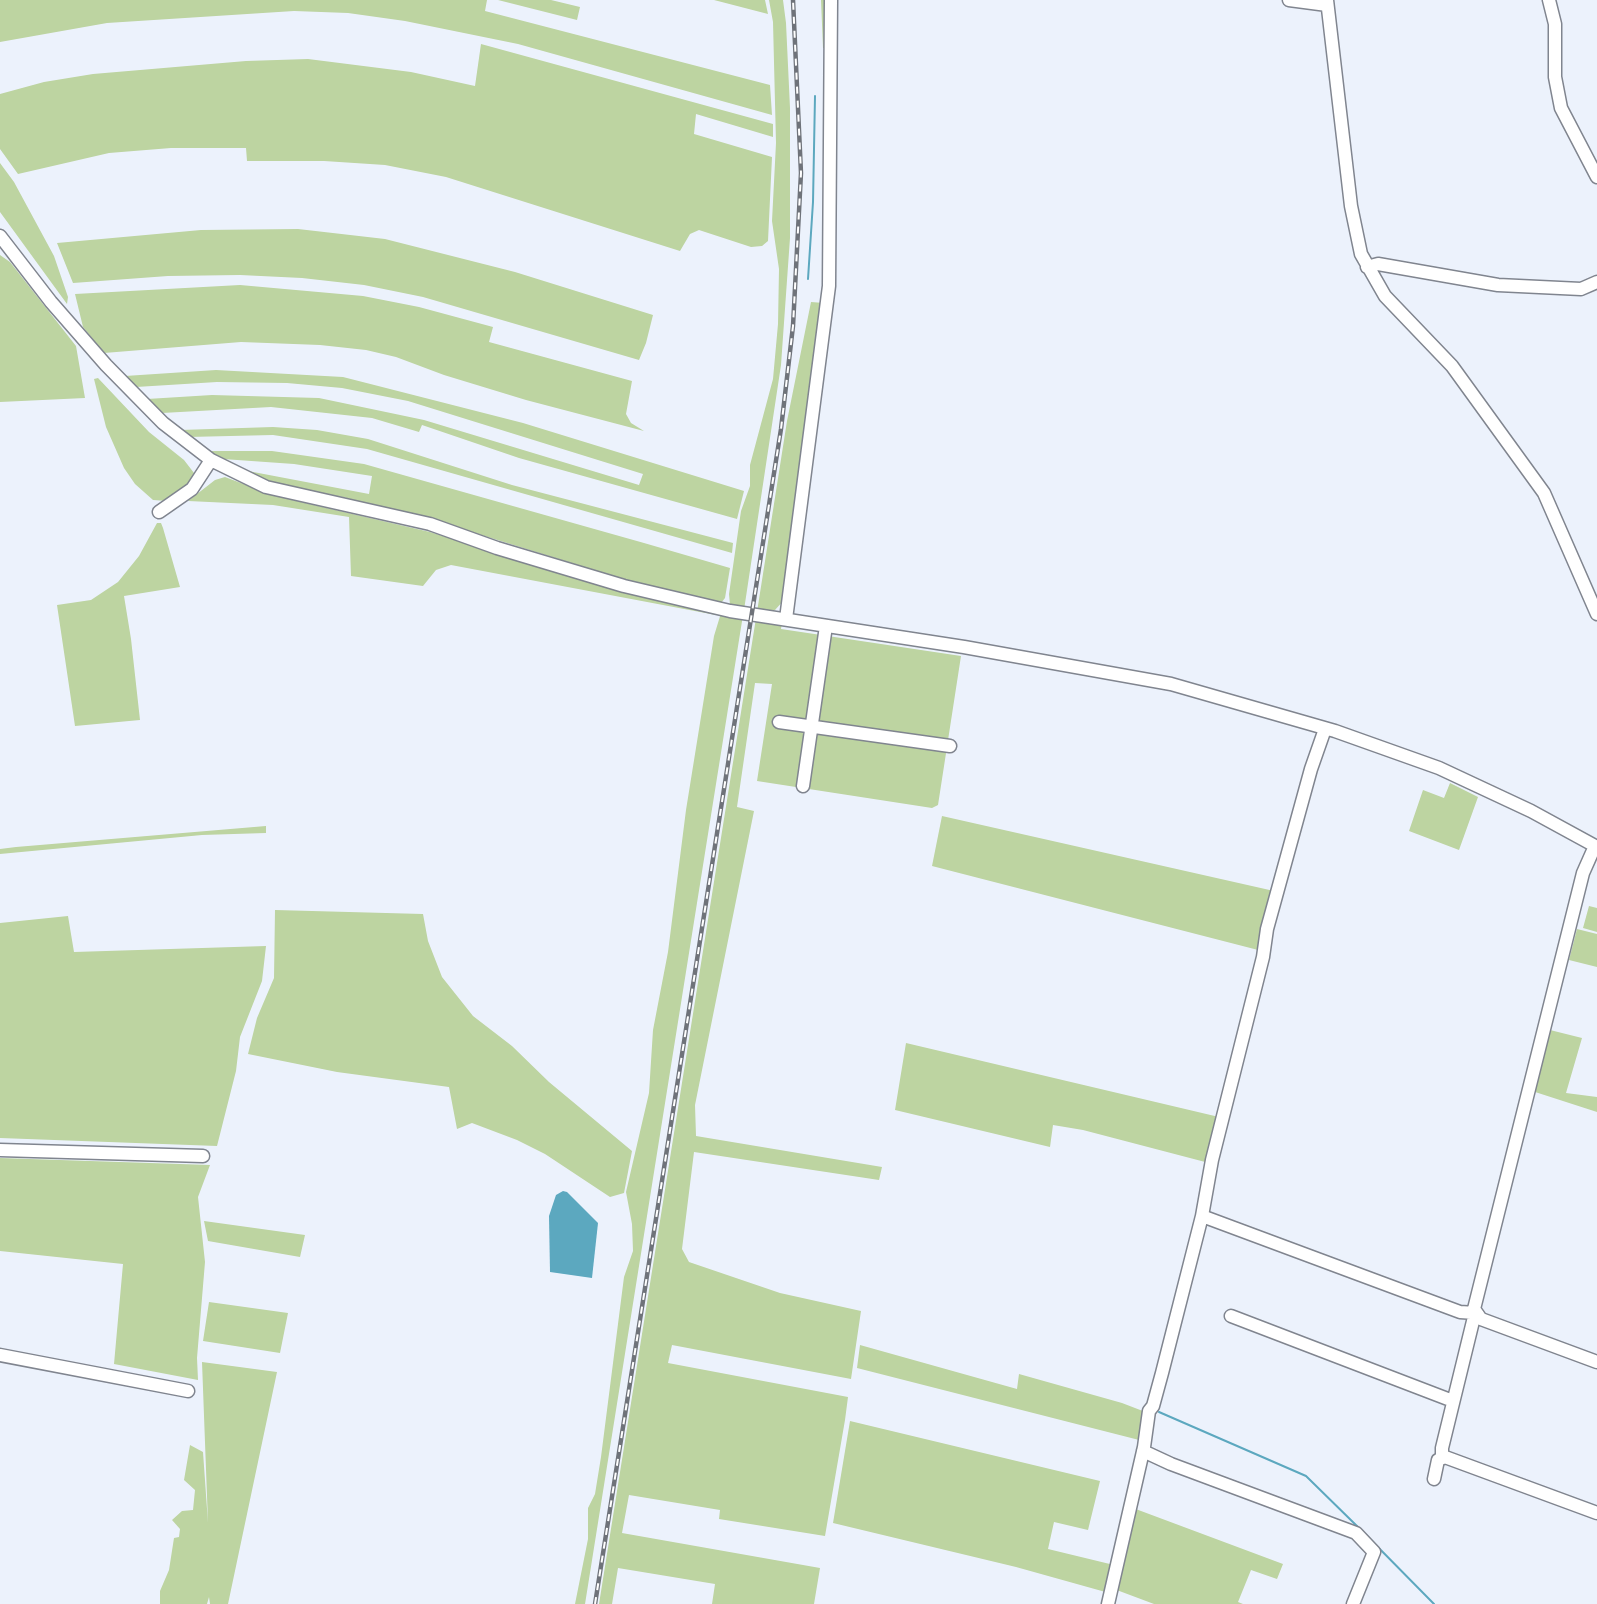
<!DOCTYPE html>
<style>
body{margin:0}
canvas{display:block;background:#ecf2fc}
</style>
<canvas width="1597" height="1604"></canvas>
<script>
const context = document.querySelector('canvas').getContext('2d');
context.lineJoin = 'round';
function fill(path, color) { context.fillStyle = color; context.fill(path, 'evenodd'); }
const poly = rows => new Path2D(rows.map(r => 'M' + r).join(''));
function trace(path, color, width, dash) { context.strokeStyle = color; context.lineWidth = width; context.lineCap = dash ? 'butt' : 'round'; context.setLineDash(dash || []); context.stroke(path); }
fill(poly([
 [0,0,487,0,485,11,770,85,772,115,518,44,405,21,348,13,294,11,107,23,0,42],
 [498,0,551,0,580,7,577,20],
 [714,0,765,0,768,14],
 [769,0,783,0,786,23,790,108,790,238,781,365,744,610,730,605,729,594,741,511,750,486,750,465,773,379,778,324,779,269,772,221,776,143,773,22],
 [821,0,827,0,827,48,823,48],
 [481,44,773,124,773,137,696,114,694,134,772,157,768,241,762,246,751,247,699,230,690,234,680,251,446,177,385,165,324,161,247,161,246,148,171,148,109,153,18,174,0,149,0,94,44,82,93,74,246,61,308,59,411,72,475,86],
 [0,163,14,182,54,256,68,297,67,304,0,212],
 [298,229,385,239,515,272,653,315,646,343,639,360,423,297,364,285,302,278,240,275,168,276,73,283,57,243,201,230],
 [0,255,10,262,76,346,85,398,0,402],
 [240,285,363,296,419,307,493,327,489,342,632,381,626,414,631,423,644,431,526,400,444,375,396,357,366,350,320,345,241,342,104,353,83,327,75,294],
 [811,302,824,303,784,600,775,610,757,612,787,421],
 [216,370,343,377,523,423,744,491,737,519,519,458,422,425,419,432,372,418,271,407,162,413,147,399,212,395,319,398,424,420,639,485,643,474,408,401,342,388,287,383,217,382,136,387,125,376],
 [98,378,149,432,184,460,194,473,195,481,167,501,153,500,135,484,124,468,106,427,94,379],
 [273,427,317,430,368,439,512,485,733,543,732,553,367,449,273,435,188,437,180,430],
 [208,451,272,451,364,464,644,543,730,568,725,598,721,603,639,584,446,524,343,497,302,491,269,481,248,471,369,494,372,476,294,464,223,459],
 [225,477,275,496,430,532,487,550,717,612,716,615,451,565,436,570,423,586,351,576,349,517,273,505,188,501,215,480],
 [157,523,161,523,163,528,180,587,124,596,131,639,140,720,75,726,57,605,91,600,118,582,139,556],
 [721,613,743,615,585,1604,575,1604,588,1539,588,1508,595,1494,601,1457,624,1277,633,1251,632,1224,626,1192,649,1093,653,1030,668,952,686,810,714,636],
 [756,618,782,622,781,629,961,656,938,805,932,808,757,781,772,684,755,683,737,807,754,811,695,1105,696,1136,882,1167,879,1180,694,1152,682,1249,689,1262,780,1293,861,1311,851,1379,672,1345,668,1363,848,1397,845,1420,825,1536,719,1519,720,1510,629,1495,622,1533,820,1568,814,1604,712,1604,715,1584,618,1568,612,1604,599,1604],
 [1450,783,1478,797,1459,850,1409,831,1423,790,1444,798],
 [942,816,1274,891,1262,951,932,866],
 [266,826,266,833,202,835,0,854,0,849,16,847],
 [1589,906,1597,908,1597,932,1583,928],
 [275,910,423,914,428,941,442,977,473,1016,512,1046,549,1082,632,1151,624,1193,610,1197,545,1154,517,1140,472,1123,457,1129,449,1087,337,1072,248,1054,257,1018,274,978],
 [68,916,74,952,266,946,262,981,240,1037,236,1071,217,1146,0,1138,0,923],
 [1577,929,1597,934,1597,967,1569,960],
 [1550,1030,1582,1038,1566,1093,1597,1097,1597,1112,1532,1091],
 [906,1043,1219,1117,1209,1163,1083,1130,1053,1125,1050,1147,895,1110],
 [0,1158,210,1165,198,1197,205,1262,197,1358,198,1380,114,1364,123,1264,0,1251],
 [204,1221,305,1235,300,1257,208,1241],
 [209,1302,288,1313,280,1353,203,1341],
 [860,1345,1017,1389,1019,1374,1122,1403,1148,1413,1143,1441,857,1368],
 [202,1362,277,1372,228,1604,210,1604,209,1597,207,1604,160,1604,160,1591,169,1570,174,1538,179,1537,180,1529,172,1520,182,1511,193,1510,195,1490,184,1480,190,1445,203,1452,208,1523],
 [850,1421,1100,1481,1088,1530,1054,1522,1048,1549,1114,1565,1109,1593,1016,1567,833,1523],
 [1133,1508,1283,1564,1277,1579,1251,1570,1238,1602,1243,1604,1154,1604,1114,1589]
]), '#bdd4a1');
fill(poly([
 [563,1191,567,1192,598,1223,592,1278,550,1272,549,1216,556,1195]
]), '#5ca8bf');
trace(poly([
 [808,279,813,202,815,96],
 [1159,1412,1306,1476,1360,1529],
 [1366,1535,1434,1604]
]), '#5ca8bf', 2);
const minor = poly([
 [1289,0,1327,5],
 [1327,0,1351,206,1361,254,1385,296,1452,366,1544,493,1597,614],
 [1549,0,1555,24,1555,77,1561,108,1597,177],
 [0,236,51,302,106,365,163,423,211,460,266,487,430,524,497,548,624,586,730,611,964,647,1171,684,1335,731,1439,768,1531,811,1597,847],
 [1367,267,1378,264,1498,285,1581,289,1597,282],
 [159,512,192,489,211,460],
 [786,619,829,286,831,0],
 [779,722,950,746],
 [803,786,826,626],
 [1595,846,1583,873,1474,1309,1481,1319,1597,1362],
 [0,1150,203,1156],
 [1202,1216,1460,1312,1475,1313,1442,1448,1442,1457],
 [1231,1316,1453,1401],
 [0,1355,188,1391],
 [1143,1451,1171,1464,1356,1533,1374,1552,1353,1604],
 [1434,1479,1438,1460,1445,1457,1597,1513],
 [1108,1604,1144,1447,1149,1411,1153,1406,1162,1373,1202,1216,1212,1160,1263,957,1267,929,1311,769,1325,729]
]);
trace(minor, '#80858f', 15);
trace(minor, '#fff', 12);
const rail = poly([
 [595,1604,781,429,793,326,801,173,793,0]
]);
trace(rail, '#6f737a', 4.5);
trace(rail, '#fff', 2, [7]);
</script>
